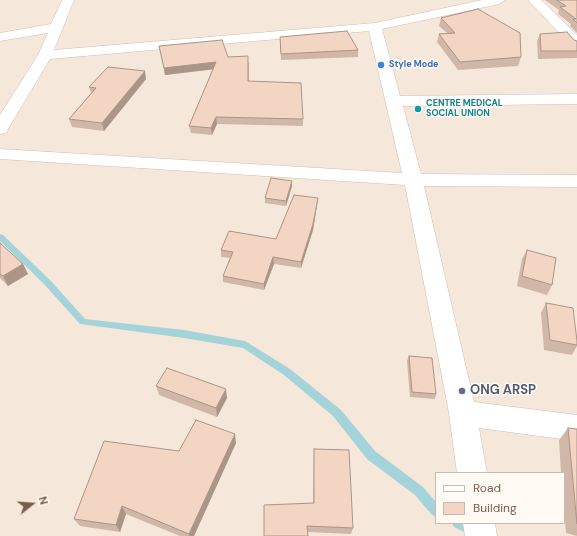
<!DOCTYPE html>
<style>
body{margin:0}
#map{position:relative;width:577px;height:536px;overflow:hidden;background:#fdf6ec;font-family:"DM Sans",sans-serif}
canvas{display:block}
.legend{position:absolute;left:435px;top:472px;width:130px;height:52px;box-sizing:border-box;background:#fffaf3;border:1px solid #cabbb1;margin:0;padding:5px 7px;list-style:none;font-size:12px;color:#7a5c4d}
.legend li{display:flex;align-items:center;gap:8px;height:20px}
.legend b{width:20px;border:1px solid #cabbb1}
.north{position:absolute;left:12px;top:484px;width:40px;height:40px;-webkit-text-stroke:3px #fffaf3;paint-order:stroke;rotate:73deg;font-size:11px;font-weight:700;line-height:16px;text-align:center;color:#7a5c4d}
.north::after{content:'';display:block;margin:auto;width:14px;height:18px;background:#7a5c4d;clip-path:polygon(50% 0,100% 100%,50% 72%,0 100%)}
</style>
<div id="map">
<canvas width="577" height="536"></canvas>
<ul class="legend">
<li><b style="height:5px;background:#fff"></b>Road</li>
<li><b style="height:11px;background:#f3d5c3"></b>Building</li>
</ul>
<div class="north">N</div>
</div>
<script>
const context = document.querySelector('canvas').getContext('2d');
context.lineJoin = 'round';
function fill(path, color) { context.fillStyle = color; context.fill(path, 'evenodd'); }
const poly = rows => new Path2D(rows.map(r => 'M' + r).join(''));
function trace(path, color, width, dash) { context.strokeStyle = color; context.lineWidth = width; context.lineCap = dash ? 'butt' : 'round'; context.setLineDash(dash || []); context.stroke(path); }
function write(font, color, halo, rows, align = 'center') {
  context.font = font + ' "DM Sans",sans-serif'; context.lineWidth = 3; context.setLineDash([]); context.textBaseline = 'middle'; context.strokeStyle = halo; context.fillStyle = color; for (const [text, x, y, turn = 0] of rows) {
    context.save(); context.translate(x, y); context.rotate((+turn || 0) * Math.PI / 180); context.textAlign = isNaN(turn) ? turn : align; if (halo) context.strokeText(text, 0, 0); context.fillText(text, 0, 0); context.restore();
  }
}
fill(poly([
 [0,0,577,0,577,536,0,536],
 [436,473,564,473,564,523,436,523]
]), '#f5e8da');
fill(poly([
 [0,234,3,235,50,280,85,319,184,330,245,341,290,369,341,410,375,451,423,487,436,502,436,517,432,515,415,495,367,459,333,416,284,375,243,348,184,338,80,324,44,284,0,241,0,234],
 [452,523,470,523,488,532,490,536,472,536,454,527,452,523]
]), '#a5d3da');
const minor = poly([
 [62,0,74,0,54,50,375,23,482,0,505,0,499,4,382,29,400,96,577,94,577,104,403,106,421,174,577,175,577,187,424,186,474,402,577,415,577,441,479,428,487,473,457,473,449,413,405,185,0,159,0,149,402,173,369,31,50,59,8,129,6,133,0,134,0,115,38,55,48,33,0,41,0,33,51,24,62,0],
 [528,0,541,0,577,35,577,47,572,46,528,0],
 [463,523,495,523,497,536,465,536,463,523]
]);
trace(minor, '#d1beb0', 1);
fill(minor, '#fff');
fill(poly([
 [545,0,577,0,577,33,570,26,571,24,558,14,559,10],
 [441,18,521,57,518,66,458,70,437,42,439,34,447,33,439,26],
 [540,34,577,41,577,58,538,59,537,41],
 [280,37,358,50,358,57,281,60],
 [159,46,228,57,249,63,249,81,303,119,303,126,217,124,212,135,191,133,189,126,213,69,165,75],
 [146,79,104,131,72,127,69,119,91,93,89,87],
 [292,186,286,206,265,203,265,198],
 [317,205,313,230,301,268,274,264,264,290,223,282,223,276,230,258,221,257,221,250,276,239],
 [0,243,23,264,28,274,8,286,0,278],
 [527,250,552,285,547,295,517,286,522,259],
 [546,303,577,341,577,346,572,355,544,350,541,313],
 [409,356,436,394,435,399,410,397,407,361],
 [156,386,227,398,217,417,159,395],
 [568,428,577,429,577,536,566,533,564,506,564,473,561,473,559,440],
 [236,443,194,536,180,536,126,514,120,532,80,526,74,519,179,451],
 [314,449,353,528,351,534,307,532,264,536,313,503]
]), '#d1b7a8');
fill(poly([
 [216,62,216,69,165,75,164,68],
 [145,71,146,79,104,131,102,123],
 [216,117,217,124,212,135,211,128],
 [292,181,292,186,286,206,286,201],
 [318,198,317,205,313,230,301,268,301,262],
 [273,257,274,264,264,290,264,284],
 [23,264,28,274,8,286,3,276],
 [226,389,227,398,217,417,216,408],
 [235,434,236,443,194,536,189,536,189,534],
 [122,506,126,514,120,532,116,525]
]), '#aa9588');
const building = poly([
 [557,0,577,0,577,23,573,19,576,19,560,7,566,6,557,0],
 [478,9,520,33,521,57,460,62,439,34,455,33,441,18,478,9],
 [347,31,358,50,281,54,280,37,347,31],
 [567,32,574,40,577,41,577,51,541,51,540,34,567,32],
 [222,40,228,57,248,56,248,81,301,83,303,119,216,117,211,128,189,126,216,62,164,68,159,46,222,40],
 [108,67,145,71,102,123,69,119,96,88,89,87,108,67],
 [271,178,292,181,286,201,265,198,271,178],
 [294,195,318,198,313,224,301,262,273,257,264,284,223,276,233,252,221,250,229,231,276,239,294,195],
 [0,243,23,264,3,276,0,274,0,243],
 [527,250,556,258,552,285,522,276,527,250],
 [546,303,573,308,577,341,577,345,550,340,546,303],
 [409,356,432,358,436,394,412,392,409,356],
 [167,368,226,389,216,408,156,386,167,368],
 [196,420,235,434,189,534,122,506,116,525,74,519,104,441,179,451,196,420],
 [568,428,577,429,577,524,568,428],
 [314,449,349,450,353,528,307,526,308,536,264,536,264,505,314,503,314,449]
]);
fill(building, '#f3d5c3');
trace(building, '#aa9588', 1);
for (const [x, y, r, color] of [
 [381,65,4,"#3f7fe0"],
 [418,109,4,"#0f9aa8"],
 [462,391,4,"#5c6f8a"]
]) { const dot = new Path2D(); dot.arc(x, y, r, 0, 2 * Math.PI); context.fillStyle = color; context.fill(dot); trace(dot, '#fffaf3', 1.5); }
write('bold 9px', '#366cbe', '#fffaf3', [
 ["Style Mode",389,65]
], 'left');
write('bold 9px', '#0d838f', '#fffaf3', [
 ["CENTRE MEDICAL",426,104],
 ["SOCIAL UNION",426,114]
], 'left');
write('bold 13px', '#4e5e75', '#fffaf3', [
 ["ONG ARSP",470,391]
], 'left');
</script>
